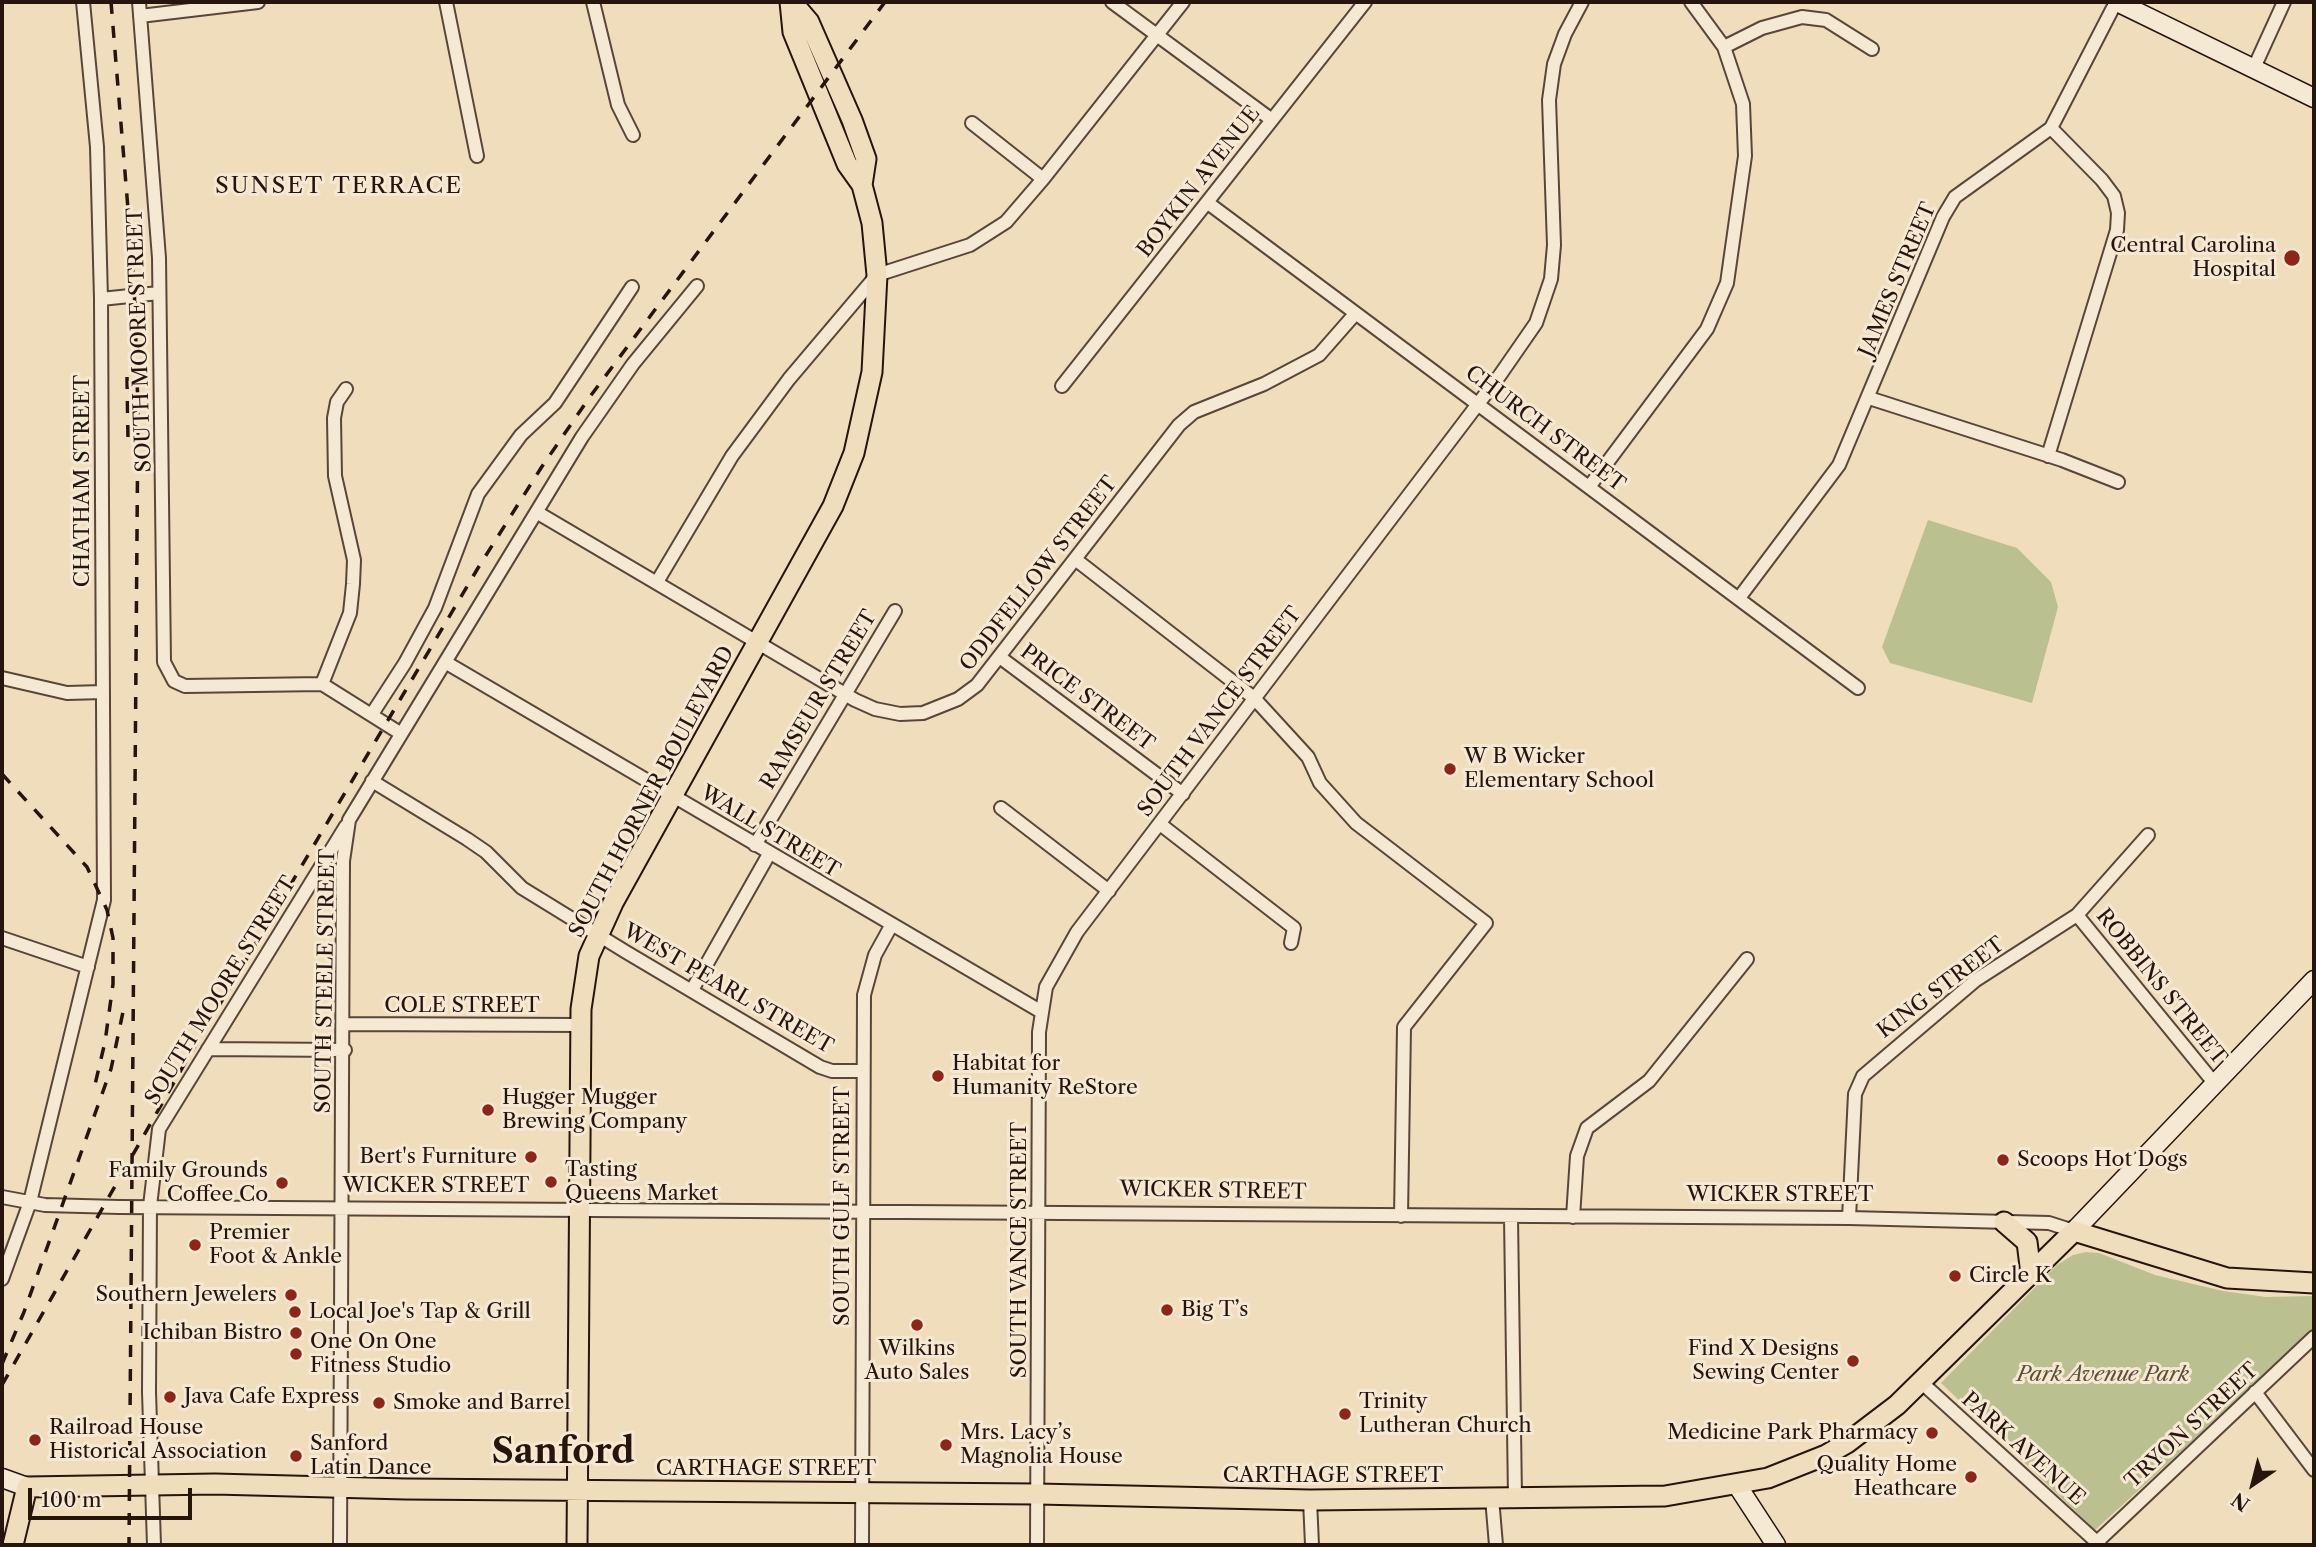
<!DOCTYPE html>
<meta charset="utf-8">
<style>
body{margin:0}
#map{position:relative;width:2316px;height:1547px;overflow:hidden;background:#f0ddbc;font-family:"Libre Caslon Text",serif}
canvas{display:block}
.frame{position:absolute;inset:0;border:4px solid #26140d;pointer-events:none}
.north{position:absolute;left:2218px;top:1449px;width:70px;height:70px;-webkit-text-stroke:5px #f5e9d3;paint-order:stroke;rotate:215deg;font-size:19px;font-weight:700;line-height:28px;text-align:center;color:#26140d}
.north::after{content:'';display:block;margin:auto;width:24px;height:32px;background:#26140d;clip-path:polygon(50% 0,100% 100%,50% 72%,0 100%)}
.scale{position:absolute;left:28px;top:1488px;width:164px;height:32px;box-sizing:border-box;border:4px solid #26140d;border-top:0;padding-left:9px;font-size:21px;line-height:24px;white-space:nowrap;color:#26140d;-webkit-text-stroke:5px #f5e9d3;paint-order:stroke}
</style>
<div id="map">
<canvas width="2316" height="1547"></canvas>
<div class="frame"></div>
<div class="north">N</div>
<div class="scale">100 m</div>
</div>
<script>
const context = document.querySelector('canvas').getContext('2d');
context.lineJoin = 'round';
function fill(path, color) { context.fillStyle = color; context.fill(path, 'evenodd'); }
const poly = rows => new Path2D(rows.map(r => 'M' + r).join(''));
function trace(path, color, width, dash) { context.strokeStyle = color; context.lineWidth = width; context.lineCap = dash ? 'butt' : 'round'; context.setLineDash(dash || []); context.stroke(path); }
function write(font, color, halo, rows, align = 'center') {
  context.font = font + ' "Libre Caslon Text",serif'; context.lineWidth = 6; context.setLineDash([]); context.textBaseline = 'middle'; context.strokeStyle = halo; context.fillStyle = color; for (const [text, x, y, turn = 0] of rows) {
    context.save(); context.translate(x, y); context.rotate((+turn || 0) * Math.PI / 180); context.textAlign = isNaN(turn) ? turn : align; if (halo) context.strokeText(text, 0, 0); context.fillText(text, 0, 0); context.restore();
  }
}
fill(poly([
 [1928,520,2017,548,2051,582,2058,607,2032,703,1890,663,1882,647],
 [2086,1252,2099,1253,2155,1275,2223,1291,2266,1297,2314,1296,2314,1330,2095,1530,1941,1383,2057,1265,2073,1255]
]), '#bac090');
const street = poly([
 [139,2,159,258,164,662,174,681,185,686,322,684,400,733],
 [446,2,477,156],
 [593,2,618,105,633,135],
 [1112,2,1272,120],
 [140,16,258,2],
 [1724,47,1762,28,1802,17,1826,20,1872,49],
 [2253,70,2284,2],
 [972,123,1043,179],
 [1208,203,1858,688],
 [101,299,159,293],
 [1062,386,1365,2],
 [1869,398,2062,460,2118,482],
 [2048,456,2117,230,2118,213,2114,196,2102,180,2051,128],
 [1589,487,1707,329,1727,283,1745,156,1743,104,1724,47,1691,2],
 [538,513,855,700,875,709,900,714,923,713,958,699,977,685,1179,425,1194,412,1264,384,1319,355,1355,314],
 [1075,559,1254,698,1308,757,1320,783,1356,823,1486,923,1404,1027,1401,1216],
 [657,582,732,456,789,379,877,275,970,245,1006,222,1043,179,1183,2],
 [1739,598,1839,465,1943,217,1955,197,2051,128,2116,2],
 [1001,658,1183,794],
 [445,662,1040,1011],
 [2,678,67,693,103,692],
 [322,684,350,613,353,584,354,560,335,476,334,418,337,402,346,389],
 [372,714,405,663,435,608,478,494,521,435,555,403,632,287],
 [372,781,467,839,486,852,522,888,626,952,820,1067,832,1071,861,1071],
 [1001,808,1109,891],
 [1160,824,1294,928,1291,943],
 [755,845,895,611],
 [2077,915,2215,1084],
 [2,938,88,967],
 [692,990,769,854],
 [344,1024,581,1025],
 [208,1049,345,1050],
 [2,1197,45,1205,119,1207,1849,1218,2049,1223,2074,1231],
 [1511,1217,1515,1498],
 [1573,1217,1577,1156,1587,1128,1649,1081,1747,959],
 [1849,1218,1855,1094,1863,1076,1976,980,2077,915,2148,835],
 [2,1279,30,1202,104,900,101,299,97,147,83,2],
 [1921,1382,2100,1545],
 [2255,1392,2314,1470],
 [1492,1498,1496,1545],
 [1310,1500,1312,1545],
 [2097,1542,2314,1337],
 [154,1545,149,1392,150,1206,159,1129,346,826],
 [340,1545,343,861,349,820,582,437,633,364,697,286],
 [862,1545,864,995,875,955,891,926],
 [1037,1545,1039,1032,1046,987,1077,932,1500,375,1536,323,1551,279,1554,245,1549,100,1554,64,1565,34,1582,2]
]);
const secondary = poly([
 [2117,2,2314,98],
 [2074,1231,2314,980],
 [2,1478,27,1487],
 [1737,1485,1776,1545]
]);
const primary = poly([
 [792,2,809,22,852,120,866,159,862,185],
 [2004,1222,2027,1242,2031,1274],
 [13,1545,27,1487,215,1484,405,1489,1037,1494,1310,1500,1665,1496,1768,1478,1826,1455,1847,1443,1897,1405,2074,1231,2227,1278,2314,1283],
 [577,1545,581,1009,589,956,613,903,833,506,854,453,872,372,877,275,872,223,862,185,847,164,793,32,790,2]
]);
trace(street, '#584639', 16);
trace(secondary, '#26140d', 21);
trace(primary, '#26140d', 23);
trace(street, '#f5e9d3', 12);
trace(secondary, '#f5e9d3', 18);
trace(primary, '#f0ddbc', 19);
trace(poly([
 [111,2,134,282,138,409,129,1545],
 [127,377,128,440],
 [2,774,87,867,107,910,113,938,113,984,105,1042,93,1093],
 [2,1364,24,1312,111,1069,124,1007],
 [2,1385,185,1063,478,568,541,468,589,398,885,2]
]), '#26140d', 3.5, [12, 12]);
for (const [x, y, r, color] of [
 [2292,258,9,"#8f2418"],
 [1450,769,7,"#8f2418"],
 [938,1076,7,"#8f2418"],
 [488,1110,7,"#8f2418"],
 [531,1157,7,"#8f2418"],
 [2003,1160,7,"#8f2418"],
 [551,1182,7,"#8f2418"],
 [282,1183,7,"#8f2418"],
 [195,1245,7,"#8f2418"],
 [1955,1276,7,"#8f2418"],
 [291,1295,7,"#8f2418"],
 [1167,1310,7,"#8f2418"],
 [295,1312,7,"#8f2418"],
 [917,1325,7,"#8f2418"],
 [296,1333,7,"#8f2418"],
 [296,1354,7,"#8f2418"],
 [1853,1361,7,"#8f2418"],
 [170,1397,7,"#8f2418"],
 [379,1403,7,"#8f2418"],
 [1345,1414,7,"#8f2418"],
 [1932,1433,7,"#8f2418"],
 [35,1440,7,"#8f2418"],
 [946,1445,7,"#8f2418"],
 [296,1456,7,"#8f2418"],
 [1971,1477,7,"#8f2418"]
]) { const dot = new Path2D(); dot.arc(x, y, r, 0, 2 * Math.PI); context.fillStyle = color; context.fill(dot); trace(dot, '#f5e9d3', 2.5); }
write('21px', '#26140d', '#f5e9d3', [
 ["BOYKIN AVENUE",1199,182,-52],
 ["JAMES STREET",1898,280,-67],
 ["SOUTH MOORE STREET",140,340,-92],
 ["CHURCH STREET",1545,429,37],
 ["CHATHAM STREET",83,481,-90],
 ["ODDFELLOW STREET",1039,574,-52],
 ["PRICE STREET",1087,698,37],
 ["RAMSEUR STREET",819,700,-59],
 ["SOUTH VANCE STREET",1220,712,-53],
 ["SOUTH HORNER BOULEVARD",652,792,-62],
 ["WALL STREET",770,832,31],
 ["SOUTH STEELE STREET",326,981,-89],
 ["ROBBINS STREET",2161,987,51],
 ["KING STREET",1941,988,-37],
 ["WEST PEARL STREET",728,989,30],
 ["SOUTH MOORE STREET",221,991,-58],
 ["COLE STREET",462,1006],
 ["WICKER STREET",436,1186],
 ["WICKER STREET",1213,1191,1],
 ["WICKER STREET",1780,1195],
 ["SOUTH GULF STREET",843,1206,-90],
 ["SOUTH VANCE STREET",1020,1250,-90],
 ["TRYON STREET",2192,1426,-43],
 ["PARK AVENUE",2023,1449,42],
 ["CARTHAGE STREET",766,1469],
 ["CARTHAGE STREET",1333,1476]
]);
write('21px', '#26140d', '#f5e9d3', [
 ["Central Carolina",2276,246,"right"],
 ["Hospital",2276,270,"right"],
 ["W B Wicker",1464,757],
 ["Elementary School",1464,781],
 ["Habitat for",952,1064],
 ["Humanity ReStore",952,1088],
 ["Hugger Mugger",502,1098],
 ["Brewing Company",502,1122],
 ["Bert's Furniture",517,1157,"right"],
 ["Scoops Hot Dogs",2017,1160],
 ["Tasting",565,1170],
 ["Queens Market",565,1194],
 ["Family Grounds",268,1171,"right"],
 ["Coffee Co",268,1195,"right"],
 ["Premier",209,1233],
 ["Foot & Ankle",209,1257],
 ["Circle K",1969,1276],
 ["Southern Jewelers",277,1295,"right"],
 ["Big T’s",1181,1310],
 ["Local Joe's Tap & Grill",309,1312],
 ["Ichiban Bistro",282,1333,"right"],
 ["One On One",310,1342],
 ["Fitness Studio",310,1366],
 ["Wilkins",917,1349,"center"],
 ["Auto Sales",917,1373,"center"],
 ["Find X Designs",1839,1349,"right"],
 ["Sewing Center",1839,1373,"right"],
 ["Java Cafe Express",184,1397],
 ["Trinity",1359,1402],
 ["Lutheran Church",1359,1426],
 ["Smoke and Barrel",393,1403],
 ["Railroad House",49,1428],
 ["Historical Association",49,1452],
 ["Mrs. Lacy’s",960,1433],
 ["Magnolia House",960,1457],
 ["Medicine Park Pharmacy",1918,1433,"right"],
 ["Sanford",310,1444],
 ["Latin Dance",310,1468],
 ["Quality Home",1957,1465,"right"],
 ["Heathcare",1957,1489,"right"]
], 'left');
write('italic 21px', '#5a503b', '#f5e9d3', [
 ["Park Avenue Park",2103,1375]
]);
context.letterSpacing = '2px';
write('23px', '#26140d', '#f5e9d3', [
 ["SUNSET TERRACE",339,186]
]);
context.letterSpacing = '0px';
write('bold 35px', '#26140d', '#f5e9d3', [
 ["Sanford",563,1453]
]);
</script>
